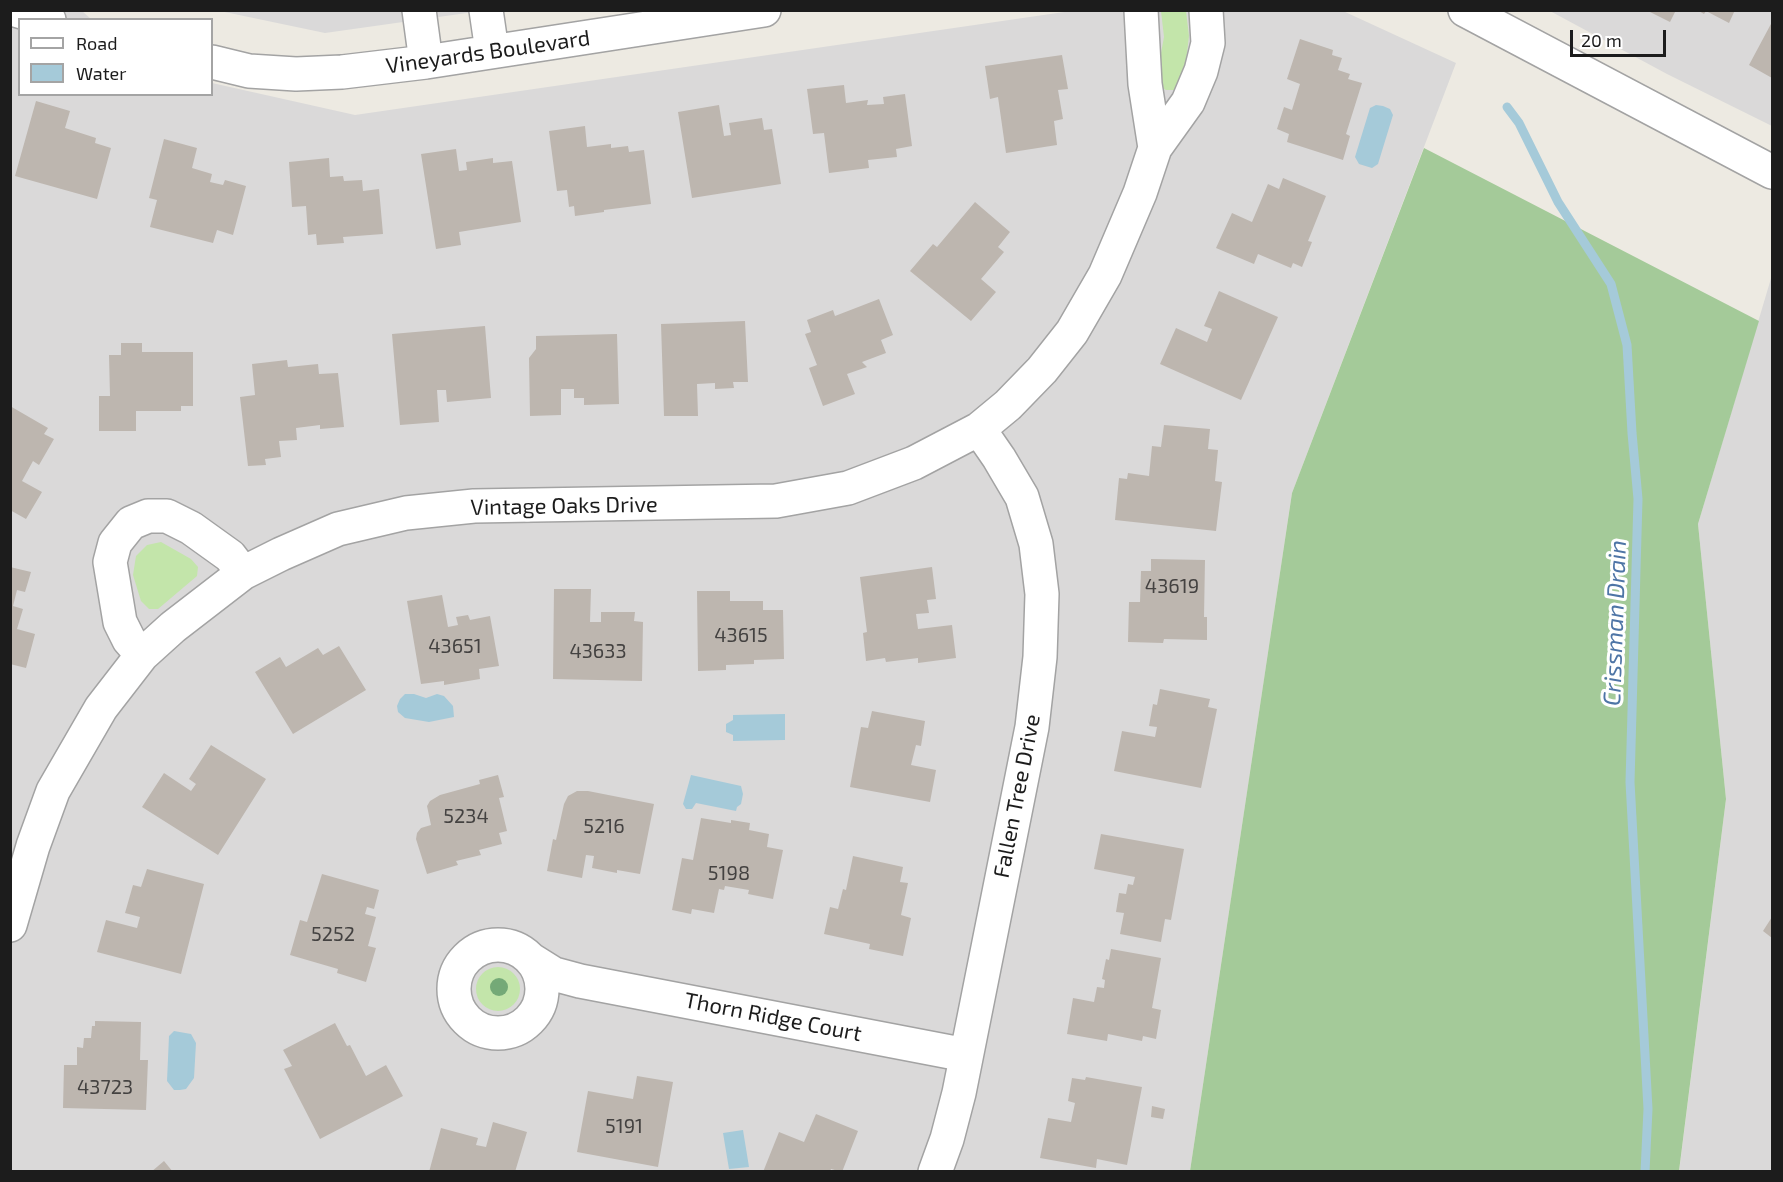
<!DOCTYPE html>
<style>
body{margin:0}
#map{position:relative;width:1783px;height:1182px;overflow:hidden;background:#edeae2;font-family:"Exo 2",sans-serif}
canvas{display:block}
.frame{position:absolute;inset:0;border:12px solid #1c1c1c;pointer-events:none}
.legend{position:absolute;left:18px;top:18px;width:195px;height:78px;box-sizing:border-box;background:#fff;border:2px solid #a4a4a4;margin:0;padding:8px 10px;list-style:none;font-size:18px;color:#1c1c1c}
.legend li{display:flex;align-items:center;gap:12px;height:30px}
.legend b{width:30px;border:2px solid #a4a4a4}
.scale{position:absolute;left:1570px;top:30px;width:96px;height:27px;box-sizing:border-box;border:3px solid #1c1c1c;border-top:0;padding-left:8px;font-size:18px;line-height:21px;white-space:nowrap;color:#1c1c1c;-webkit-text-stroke:4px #fff;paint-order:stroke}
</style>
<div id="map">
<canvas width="1783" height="1182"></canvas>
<div class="frame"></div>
<ul class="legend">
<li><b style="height:8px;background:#fff"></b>Road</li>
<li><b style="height:16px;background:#a5cad9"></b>Water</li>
</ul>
<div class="scale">20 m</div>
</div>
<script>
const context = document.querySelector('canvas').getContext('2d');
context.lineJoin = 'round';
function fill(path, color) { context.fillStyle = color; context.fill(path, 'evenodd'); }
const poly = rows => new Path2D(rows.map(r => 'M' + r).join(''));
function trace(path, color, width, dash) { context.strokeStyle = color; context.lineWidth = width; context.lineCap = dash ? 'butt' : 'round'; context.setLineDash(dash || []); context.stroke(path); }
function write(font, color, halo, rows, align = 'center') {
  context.font = font + ' "Exo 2",sans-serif'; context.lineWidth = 6; context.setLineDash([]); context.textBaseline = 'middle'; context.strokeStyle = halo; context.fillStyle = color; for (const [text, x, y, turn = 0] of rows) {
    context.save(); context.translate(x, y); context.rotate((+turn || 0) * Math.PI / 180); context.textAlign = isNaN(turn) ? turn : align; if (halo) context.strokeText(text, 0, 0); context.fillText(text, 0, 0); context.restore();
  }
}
fill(poly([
 [10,11,82,11,91,19,20,20,20,94,212,94,212,83,355,115,1071,11,1343,11,1456,63,1292,493,1190,1171,11,1171],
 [220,11,481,11,325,33],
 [1550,11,1772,11,1772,126,1667,74],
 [1772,275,1772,1171,1679,1172,1726,799,1698,524]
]), '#dad9d9');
fill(poly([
 [1161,11,1186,11,1189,36,1186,61,1180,86,1174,90,1166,90,1159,86,1156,80,1164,37],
 [161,542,191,559,198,567,197,576,158,609,149,609,141,601,133,575,136,556,147,545],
 '476 989a22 22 0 1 1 44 0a22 22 0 1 1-44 0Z'
]), '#c3e5aa');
fill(poly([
 [1424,148,1759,321,1698,524,1726,799,1679,1171,1190,1171,1292,493]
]), '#a4ca99');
fill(poly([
 [1376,105,1383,106,1390,109,1393,115,1378,164,1372,168,1359,164,1355,157,1370,108],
 [405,694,414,694,426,698,437,694,444,696,453,706,454,717,429,722,405,718,398,712,397,706,400,699],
 [785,714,785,740,733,741,733,735,726,732,726,724,733,720,733,715],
 [691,775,741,786,743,794,741,804,737,807,736,811,696,803,692,809,686,809,683,804],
 [174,1031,191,1034,196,1043,194,1078,186,1089,180,1090,174,1090,167,1081,169,1036],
 [743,1130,749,1167,729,1169,723,1133]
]), '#a5cad9');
trace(poly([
 [1507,107,1519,123,1558,202,1611,284,1627,345,1632,433,1638,499,1630,782,1648,1109,1645,1172]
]), '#a5cad9', 9);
fill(poly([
 [1646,10,1676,10,1670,22],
 [1697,10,1735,10,1729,23,1706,11,1704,14],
 [1772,22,1772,78,1749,65],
 [1300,39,1333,50,1332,55,1342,58,1338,70,1350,74,1348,79,1362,83,1346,134,1350,136,1343,160,1287,142,1289,134,1277,129,1284,107,1292,110,1300,84,1287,79],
 [1062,55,1068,89,1058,90,1063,119,1054,121,1057,145,1006,153,998,97,990,99,985,66],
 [844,85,846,103,868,100,867,105,884,104,883,97,905,94,912,146,896,149,897,157,868,160,869,168,829,173,824,133,813,134,807,89],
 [36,101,70,111,65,128,96,138,95,143,111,148,97,199,15,176],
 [719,105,724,136,731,135,729,123,762,118,764,130,772,129,781,184,692,198,678,112],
 [585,126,587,147,611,144,611,148,628,146,629,152,644,150,651,204,604,210,604,212,575,216,574,206,569,207,567,190,557,191,549,131],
 [164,139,197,148,192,168,212,174,210,182,223,185,225,180,246,186,233,235,217,230,213,243,150,227,157,200,149,198],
 [456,149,459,171,467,170,466,162,493,158,493,163,512,161,521,222,459,232,461,245,436,249,421,154],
 [329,158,330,177,343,176,344,181,362,180,363,191,379,189,383,234,343,237,344,243,317,245,316,234,308,235,306,206,292,207,289,162],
 [1283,178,1326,196,1308,241,1312,242,1302,267,1293,263,1291,268,1258,254,1254,264,1216,248,1232,213,1252,222,1268,184,1279,189],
 [975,202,1010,232,998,247,1004,252,981,279,996,292,971,321,910,271,933,244,937,247],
 [1219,291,1278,317,1241,400,1160,364,1176,328,1207,342,1212,329,1204,326],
 [879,299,893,335,881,340,886,353,862,362,867,367,847,374,855,394,823,406,809,368,817,365,805,334,811,332,807,320,833,310,835,316],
 [745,321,748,382,733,382,734,388,715,389,715,383,697,384,698,416,664,416,661,324],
 [485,326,491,398,447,402,446,390,437,390,439,422,400,425,392,334],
 [617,334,619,404,584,405,584,398,574,398,574,389,561,389,561,415,530,416,529,358,536,349,536,336],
 [121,343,142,343,142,352,193,352,193,406,181,406,181,411,136,411,136,431,99,431,99,396,110,396,109,355,121,355],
 [287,360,288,367,318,364,319,374,338,373,344,427,320,429,320,425,296,428,297,440,279,441,281,457,265,459,266,465,248,466,240,397,255,395,252,364],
 [10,406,48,428,44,434,54,439,39,465,33,461,22,481,42,492,26,519,10,510],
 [1164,425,1210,429,1208,449,1218,450,1215,481,1222,482,1216,531,1115,520,1119,478,1127,479,1128,473,1149,476,1152,446,1161,447],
 [1151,559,1205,560,1204,617,1207,617,1207,640,1164,639,1163,643,1128,642,1129,602,1140,602,1141,571,1151,571],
 [10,567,31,572,25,592,17,590,13,606,23,609,17,629,35,634,26,668,10,664],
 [932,567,936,599,927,600,929,613,916,614,918,629,952,625,956,658,918,663,918,658,886,662,885,658,866,661,863,633,867,632,860,577],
 [554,589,591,589,590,622,601,622,601,612,635,612,634,621,643,622,642,681,553,679],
 [697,591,730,591,730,601,763,601,763,610,783,610,784,659,754,660,754,664,726,665,726,670,698,671],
 [442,595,448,627,458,625,456,617,468,615,470,620,490,616,499,666,479,669,480,679,444,685,444,681,421,684,407,601],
 [339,646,366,690,293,734,255,672,280,657,286,667,318,648,323,655],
 [1160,689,1210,699,1208,707,1217,709,1201,788,1114,771,1122,731,1155,737,1157,727,1149,726,1153,704,1157,705],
 [872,711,925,721,921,746,916,745,911,765,936,770,930,802,850,787,861,727,868,728],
 [211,745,266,779,218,855,142,807,164,773,191,791,196,784,189,779],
 [498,775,504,797,499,798,507,831,499,833,502,844,479,850,481,855,456,861,458,865,427,874,416,839,417,833,421,828,431,825,427,806,430,801,440,795,480,784,479,780],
 [577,791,588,791,654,804,640,874,617,870,617,873,592,868,594,856,586,855,582,878,547,871,553,839,556,840,564,804,568,796],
 [701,818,731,823,731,820,750,823,749,830,769,834,767,847,783,850,773,899,748,894,749,890,725,886,724,890,719,889,714,913,692,909,691,914,672,910,682,858,693,860],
 [1101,834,1184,849,1171,920,1165,919,1161,942,1120,934,1124,913,1116,912,1119,893,1126,894,1128,884,1133,885,1135,877,1094,869],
 [853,856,903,867,900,882,908,883,901,915,911,918,903,956,869,949,870,944,824,934,830,907,838,909,843,889,846,890],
 [147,869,204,884,181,974,97,952,106,920,137,928,140,917,125,913,133,885,141,887],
 [322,874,379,890,374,909,367,907,365,914,376,917,368,946,376,948,366,982,337,973,338,969,290,955,300,920,307,922],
 [1772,917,1772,938,1763,931],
 [1111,949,1161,958,1152,1008,1161,1010,1156,1039,1143,1036,1142,1041,1108,1034,1107,1041,1067,1034,1073,998,1094,1002,1097,987,1104,988,1105,980,1102,979,1106,959,1109,960],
 [95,1021,141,1022,140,1060,148,1060,146,1110,63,1108,64,1065,77,1065,77,1047,83,1048,84,1038,91,1038,92,1026,95,1026],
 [335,1023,347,1046,350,1045,366,1076,386,1065,403,1096,320,1139,284,1069,292,1066,283,1050],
 [637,1076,673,1082,658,1167,577,1152,588,1091,633,1099],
 [1086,1077,1142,1087,1127,1165,1097,1159,1096,1168,1040,1158,1048,1118,1071,1122,1075,1103,1068,1101,1072,1078,1085,1080],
 [1152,1106,1165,1109,1163,1119,1151,1117],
 [816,1114,858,1131,842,1172,831,1169,830,1172,763,1172,779,1132,804,1142],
 [493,1122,527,1132,515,1172,429,1172,441,1128,478,1138,476,1145,486,1147],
 [164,1161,173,1172,151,1172]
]), '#bdb6af');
const minor = poly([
 [15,10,49,20],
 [419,10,426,62],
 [486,10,492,51],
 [1141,10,1145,84,1155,148,1188,102,1201,71,1208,43,1206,10],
 [1465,10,1772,172],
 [212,62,249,71,296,74,342,72,426,62,764,10],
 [142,655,129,640,120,622,110,562,115,543,131,523,148,516,167,516,191,528,230,556,243,573],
 [10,925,33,846,53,791,101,708,142,655,173,627,243,573,281,554,338,529,406,513,474,506,776,501,848,488,914,463,979,429,1008,405,1042,370,1072,332,1105,275,1140,193,1155,148],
 '454 989a44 44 0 1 1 88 0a44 44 0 1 1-88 0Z',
 [530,959,554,974,580,981,966,1055],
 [935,1172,947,1139,959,1093,1032,727,1040,657,1042,594,1036,544,1022,497,999,458,979,429]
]);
trace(minor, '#a3a3a3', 36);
trace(minor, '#fff', 33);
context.fillStyle = '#74a977';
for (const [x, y] of [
 [499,987]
]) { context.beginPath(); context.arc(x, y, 9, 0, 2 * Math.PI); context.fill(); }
write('20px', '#444241', null, [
 ["43619",1172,586],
 ["43615",741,635],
 ["43651",455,646],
 ["43633",598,651],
 ["5234",466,816],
 ["5216",604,826],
 ["5198",729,873],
 ["5252",333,934],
 ["43723",105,1087],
 ["5191",624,1126]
]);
write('22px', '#1c1c1c', '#fff', [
 ["Vineyards Boulevard",488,52,-8],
 ["Vintage Oaks Drive",564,506,-1],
 ["Fallen Tree Drive",1017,796,-79],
 ["Thorn Ridge Court",773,1017,11]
]);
write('italic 24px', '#4e75a6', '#fff', [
 ["Crissman Drain",1615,623,-88]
]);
</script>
